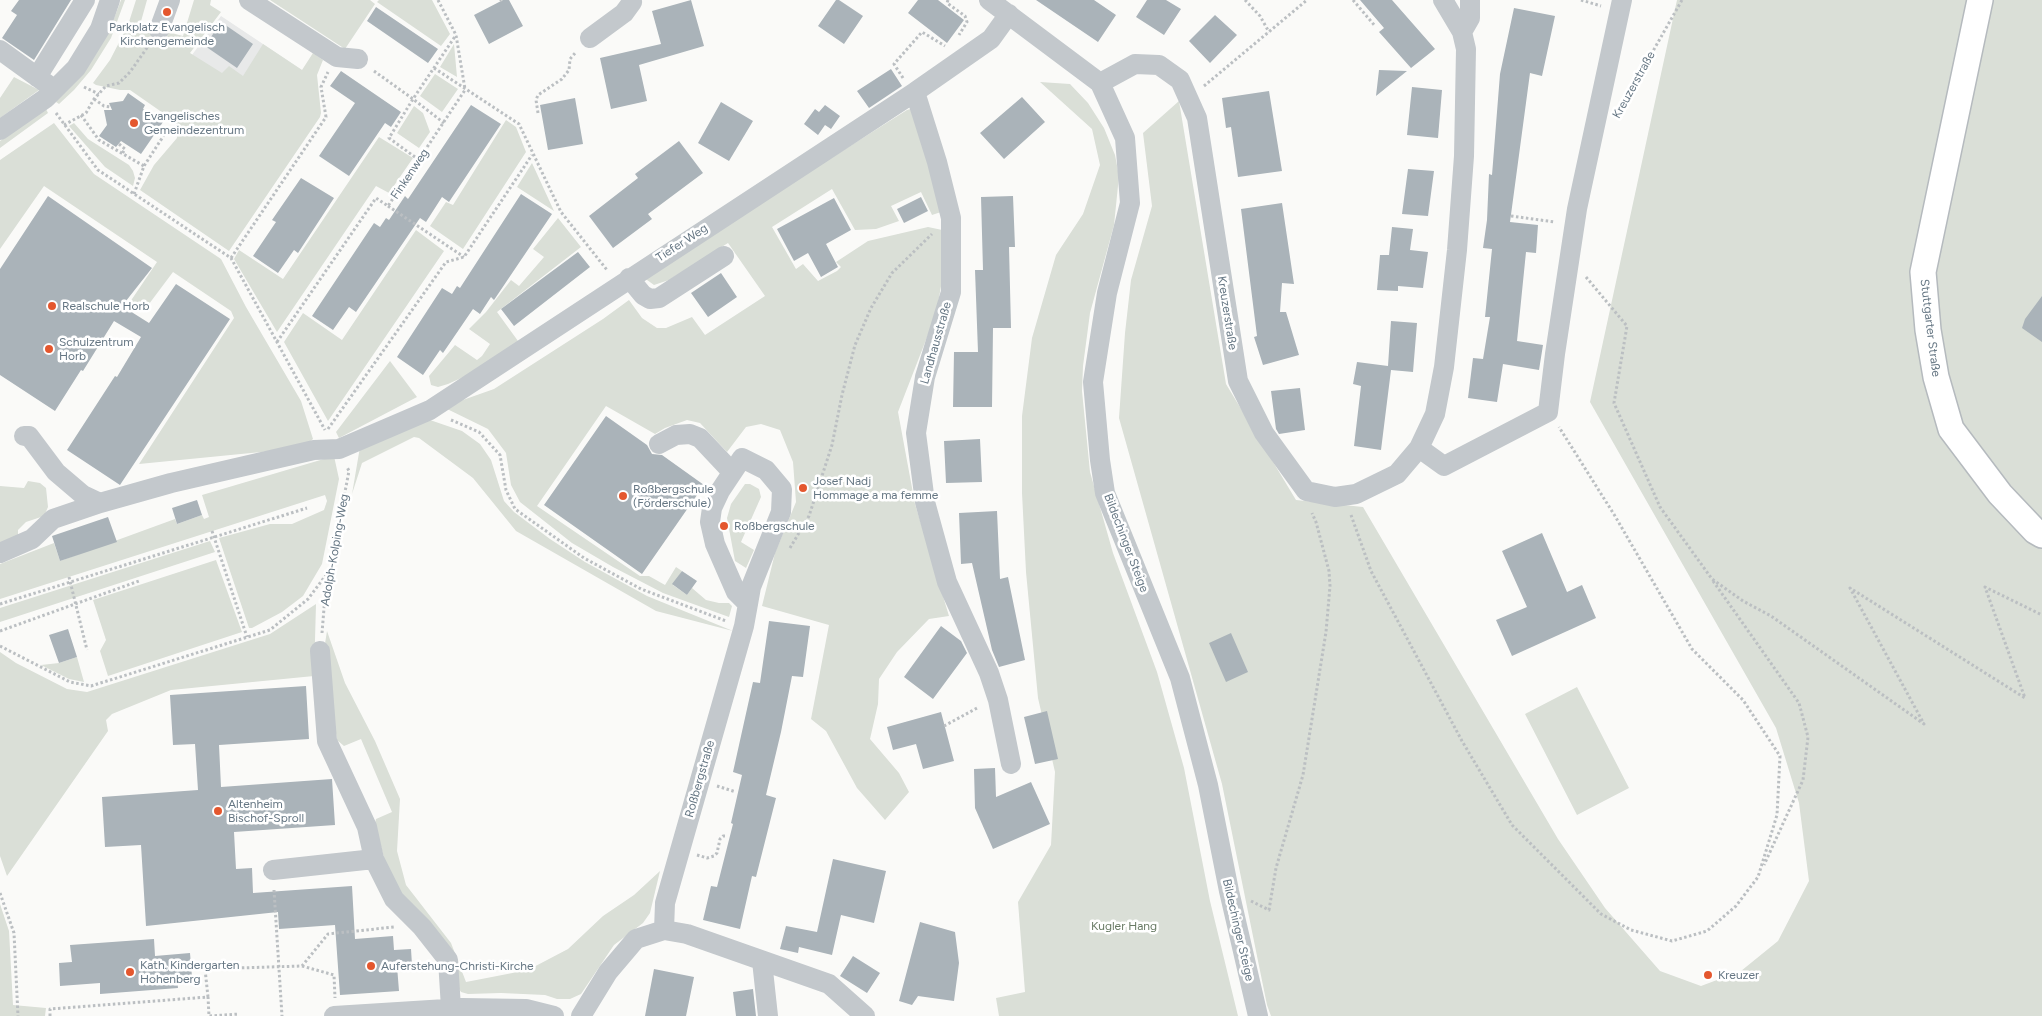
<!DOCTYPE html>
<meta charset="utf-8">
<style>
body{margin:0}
canvas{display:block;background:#fafaf8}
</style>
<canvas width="2042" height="1016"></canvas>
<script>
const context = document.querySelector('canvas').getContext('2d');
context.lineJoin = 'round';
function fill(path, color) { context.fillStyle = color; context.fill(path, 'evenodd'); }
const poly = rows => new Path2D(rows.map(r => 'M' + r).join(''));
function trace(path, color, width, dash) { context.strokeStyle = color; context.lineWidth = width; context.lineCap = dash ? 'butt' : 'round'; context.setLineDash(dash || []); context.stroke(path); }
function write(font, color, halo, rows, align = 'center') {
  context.font = font + ' Figtree,sans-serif'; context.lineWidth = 5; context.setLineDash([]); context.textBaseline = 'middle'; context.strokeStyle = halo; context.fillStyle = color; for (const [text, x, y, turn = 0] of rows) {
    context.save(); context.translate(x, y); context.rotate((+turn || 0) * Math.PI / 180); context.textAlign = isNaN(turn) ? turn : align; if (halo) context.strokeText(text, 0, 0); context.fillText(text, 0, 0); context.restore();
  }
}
fill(poly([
 [221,16,302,70,277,109,189,59]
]), '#e8e9e9');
fill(poly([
 [121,0,125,0,111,38,91,70,74,90,59,104,56,102,58,98,110,29],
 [136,0,147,0,140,25,183,36,194,0,211,0,210,5,221,12,190,53,222,73,229,66,243,76,263,44,302,70,313,53,323,60,317,75,321,113,320,117,229,251,140,190,154,165,177,138,176,122,130,90,120,90,96,85,93,83,110,60,128,25],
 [270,0,370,0,375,4,345,49],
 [379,0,432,0,450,34,441,46,377,2],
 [1677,0,2042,0,2042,1016,1271,1016,1267,1005,1222,784,1119,418,1125,333,1131,280,1152,206,1143,133,1179,101,1226,384,1296,500,1363,507,1558,839,1605,908,1660,971,1701,986,1741,971,1778,941,1809,881,1799,803,1776,728,1590,402],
 [454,44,457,77,440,67],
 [435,74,458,89,442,112,420,96],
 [14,77,39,90,0,118,0,98],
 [1040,82,1070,84,1088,103,1104,128,1115,155,1119,176,1114,225,1090,313,1083,366,1082,391,1090,472,1113,553,1157,672,1184,768,1210,901,1238,1016,999,1016,996,998,1025,992,1018,902,1051,845,1055,772,1038,698,1026,572,1022,493,1022,416,1032,338,1056,255,1083,214,1100,165,1092,129],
 [414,106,423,113,430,132,419,148,397,133],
 [914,108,944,211,932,215,921,192,891,206,899,221,876,229,855,230,832,189,772,227,796,269,803,264,818,281,837,271,841,267,836,262,868,241,928,227,947,231,947,253,936,314,898,412,915,504,949,616,929,619,897,652,879,679,878,704,870,739,899,773,909,792,885,820,857,788,826,731,811,719,829,625,762,606,775,553,796,502,793,462,780,430,761,424,746,427,727,452,700,423,687,420,665,428,655,434,606,406,537,506,640,576,649,576,665,585,676,567,682,571,673,585,687,595,692,588,706,600,719,603,729,603,732,606,729,617,663,593,613,567,572,543,520,502,511,485,506,453,488,429,443,407,494,389,603,319,629,300,642,318,657,328,666,328,692,317,705,335,765,296,728,243,669,280,654,285,643,277,907,110],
 [46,109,48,113,0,148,0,141],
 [506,120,516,127,526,152,463,249,430,226,446,202,453,205],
 [54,123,94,174,221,259,246,307,301,401,313,439,302,448,139,464,234,318,231,311,173,272,143,312,130,302,157,262,44,186,0,249,0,160],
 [74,123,88,139,129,165,133,171,135,178,133,186,105,167,69,126],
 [379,137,413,158,389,193,376,186,277,332,234,259,239,250,283,279],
 [532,163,554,211,517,187],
 [558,218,581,247,497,312,518,341,481,369,448,384,438,387,431,385,429,376,455,345,477,360,482,356,490,344,469,329,486,312,511,280,519,286,544,257,533,249],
 [416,230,444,251,328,421,284,342,303,313,342,340],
 [390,361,417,397,339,438,336,432],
 [430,420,462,431,480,444,491,460,504,501,514,512,550,539,585,562,647,596,733,631,656,611,516,531,473,478,419,438,414,437,362,463,352,494,360,447],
 [334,456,339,479,322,564,303,596,282,612,252,628,249,628,219,538,270,524,292,524,324,510,327,501,325,495,0,599,0,564,54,543,60,561,175,519,177,524,202,515,204,519,209,517,202,495],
 [28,481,40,483,46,488,48,507,44,516,26,522,18,530,18,539,0,545,0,486,24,488],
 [745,484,750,484,759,489,761,497,741,542,754,550,746,568,735,561,727,518,731,504],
 [210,541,215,552,0,622,0,608],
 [216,560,242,632,108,676,100,651,106,640,93,600],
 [316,604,314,676,171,690,112,714,106,720,108,731,7,876,0,856,0,652,16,663,67,689,87,692,270,634],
 [327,631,345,683,375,741,400,799,397,851,406,885,451,943,466,982,528,970,568,949,603,916,634,895,660,871,650,913,643,923,614,945,581,994,570,999,557,999,545,995,501,993,468,994,461,992,409,908,385,862,375,823,376,819,392,812,361,739,344,746,337,740,324,650],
 [77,657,84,682,69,679,41,665,59,663],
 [1577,687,1629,788,1577,815,1525,714],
 [0,904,9,931,13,1005,46,1008,45,1016,0,1016]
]), '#dadfd7');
fill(poly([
 [19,0,71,0,34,60,2,38,17,15,11,11],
 [503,0,509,0,523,26,489,44,474,15],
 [691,0,704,46,639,65,647,101,611,109,600,58,661,44,652,11],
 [836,0,839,0,863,16,844,44,818,26],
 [918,0,938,0,964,20,947,43,908,13],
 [1036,0,1094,0,1116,15,1098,42],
 [1147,0,1166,0,1181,9,1164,35,1136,17],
 [1360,0,1392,0,1435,49,1411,68,1379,32,1384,28],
 [376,7,438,49,428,63,367,21],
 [1514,8,1555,16,1542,76,1530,73,1510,222,1538,225,1536,253,1526,252,1517,341,1543,345,1539,370,1503,364,1497,402,1468,398,1473,358,1483,359,1490,317,1485,317,1492,249,1483,248,1487,220,1489,174,1492,175,1500,74],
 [1215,15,1237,35,1210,63,1189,41],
 [221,22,253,44,237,68,205,46],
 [891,69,902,86,869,108,857,91],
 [1379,70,1407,71,1376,96],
 [341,71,401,112,391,127,385,123,349,176,319,156,355,103,330,86],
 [1412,87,1442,90,1438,138,1407,135],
 [1269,91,1282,171,1238,177,1231,127,1226,128,1222,98],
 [128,93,145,105,143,109,163,122,141,154,121,141,116,147,99,136,107,125,104,110,112,110,109,103,123,101],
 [1022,97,1045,122,1004,159,980,133],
 [575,98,583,144,548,150,540,105],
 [721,102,753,121,729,161,698,143],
 [471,105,501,124,449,202,442,197,426,222,420,218,356,312,349,307,333,330,312,316,374,223,380,227,386,218,389,220,405,196,408,199],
 [825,105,840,116,831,129,825,125,818,135,804,124,815,109,819,112],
 [679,141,703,173,648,214,652,219,613,248,589,216,638,178,635,174],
 [1408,169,1434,171,1428,216,1402,214],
 [301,178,334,198,298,253,294,250,278,273,253,256,276,222,272,220],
 [521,194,552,214,494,300,491,297,480,314,473,309,443,353,440,350,423,375,397,357,442,288,452,294,457,286,460,288],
 [48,196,152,268,122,306,149,323,176,284,230,319,120,485,67,450,115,376,117,377,141,337,114,321,83,371,81,370,55,411,0,375,0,269],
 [1013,196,1015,247,1009,247,1011,328,993,328,992,407,953,407,954,352,978,352,975,270,983,270,981,197],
 [921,197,928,211,904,223,897,209],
 [834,198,851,230,826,244,838,267,821,277,808,253,794,261,777,229],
 [1282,203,1294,284,1282,283,1280,312,1286,312,1299,355,1263,365,1254,337,1257,336,1241,209],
 [1392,227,1413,229,1410,250,1428,252,1423,288,1398,286,1398,291,1377,290,1380,255,1389,255],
 [578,252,590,267,514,326,501,309],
 [721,273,737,297,708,317,691,293],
 [2042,296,2042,342,2022,328,2025,319],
 [1391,321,1417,323,1413,372,1391,370,1381,450,1354,446,1361,386,1353,384,1357,362,1388,366],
 [1300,388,1305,430,1279,434,1276,429,1271,391],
 [606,416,647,445,652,454,662,455,704,485,642,574,544,505],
 [980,439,982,482,946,483,944,441],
 [197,500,202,515,177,524,172,508],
 [997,511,1000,579,1008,577,1025,660,999,667,992,650,972,563,961,564,959,513],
 [108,517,117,542,60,561,52,536],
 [1542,533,1567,592,1582,585,1596,618,1512,656,1496,620,1527,607,1502,551],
 [682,571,697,581,687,595,672,584],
 [769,621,810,626,803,677,792,676,781,732,766,795,776,798,756,877,752,876,740,929,703,920,711,886,717,887,733,824,731,823,742,775,733,772,753,682,760,683],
 [941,626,961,641,967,653,933,699,904,677],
 [68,629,77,657,59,663,49,635],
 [1231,633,1248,672,1226,682,1209,643],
 [306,686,309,739,219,745,221,787,332,779,335,825,234,832,236,869,252,868,253,893,352,886,355,939,393,936,394,950,411,949,412,965,397,966,399,991,340,995,335,925,279,929,278,912,146,926,141,845,105,847,102,797,198,790,195,744,173,745,170,695],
 [1047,711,1058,759,1035,764,1024,717],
 [941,712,954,761,923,769,916,744,893,750,887,727],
 [995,768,996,797,1031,782,1050,824,993,849,975,808,974,769],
 [833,859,886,871,874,923,841,915,832,955,799,947,798,953,780,949,786,926,817,932],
 [920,922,955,932,959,963,954,1001,918,996,912,1005,899,1001],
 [154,939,155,956,190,953,192,977,177,978,178,988,100,994,100,983,60,986,59,963,72,962,70,945],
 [853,956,880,973,867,993,840,976],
 [654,969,694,977,686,1016,645,1016],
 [753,989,756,1016,736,1016,733,992]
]), '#aab3b9');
const major = poly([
 [1980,0,1923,272,1928,330,1936,377,1951,429,2000,494,2035,531,2042,535]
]);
trace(major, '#b5babe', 28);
trace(poly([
 [438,0,456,35,465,89],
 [948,0,947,3,965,16,967,22,959,35],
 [1245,0,1260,16,1269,32],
 [1353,0,1375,26],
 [1581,0,1601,6],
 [500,1,501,0],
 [434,68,519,124,561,212,607,270],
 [374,71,413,99,456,35],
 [903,78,894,64,922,32,945,46],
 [1204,86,1307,0],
 [84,87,99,94],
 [94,99,104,106,111,107],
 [1619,111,1682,0],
 [56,113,98,170,231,258,325,430],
 [538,113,536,100,538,95,562,79,569,70,570,59,576,52],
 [81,115,99,140,144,166],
 [64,125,86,113,94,99,106,86,119,83,130,72,149,45],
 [119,144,125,149,122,154],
 [419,160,389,138,413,99,444,123],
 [134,194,144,166,166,132],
 [388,206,464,257],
 [1511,216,1555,222],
 [231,258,326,117,321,87,328,72],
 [1586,277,1627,326,1614,403,1660,507,1712,579,1743,601,1771,616,1924,724,1850,588,2025,698,1985,587,2042,615],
 [277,342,376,198,388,206,465,90],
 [451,420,479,432,500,455,506,490,515,509,584,558,641,589,726,621],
 [328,429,446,262,464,257,532,155],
 [1351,515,1371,571,1462,741,1512,825,1601,914,1631,930,1672,941,1707,931,1736,906,1758,877,1777,815,1780,756,1743,700,1692,649,1615,516,1559,427],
 [212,531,247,637],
 [790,548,809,516,832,445,842,395,855,345,871,308,892,273,932,234],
 [69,577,87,650],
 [1713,581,1799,703,1808,737,1803,780,1764,865],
 [0,604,307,508],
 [0,631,139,581],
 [322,633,325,596,349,471,347,467],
 [0,646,70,682,91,686,270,630,308,599,329,571],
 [944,726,979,707],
 [717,786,736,792],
 [697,855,707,858,714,856,717,853,720,839,723,836,726,836],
 [274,890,282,1016],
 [0,893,14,933,18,1016],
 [1251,901,1269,910,1276,868,1303,775,1326,632,1330,586,1329,571,1316,522,1312,513],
 [302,966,334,975,335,998],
 [208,997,205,969,302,966,328,934,394,927],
 [50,1016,50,1009,208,997,209,1016,239,1014]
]), '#bbbfc2', 3, [2.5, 2.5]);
trace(poly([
 [249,0,337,57,358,59],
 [989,0,1100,83,1125,138,1130,203,1107,293,1093,382,1100,460,1105,493,1180,678,1208,785,1229,891,1258,1016],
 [159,30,170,0],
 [1462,32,1470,18,1470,0],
 [590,38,624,13,632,2,631,0],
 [0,50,47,84],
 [37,77,85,0],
 [1100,83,1135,64,1159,65,1180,80,1197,118,1238,381,1264,433,1306,491,1335,497,1356,494,1397,474,1419,448,1435,414,1444,367,1457,250,1464,156,1466,49,1462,32,1443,0],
 [915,92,937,162,951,218,951,292,925,377,916,433,925,502,947,582,989,673,998,700,1011,764],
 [0,130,46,98,76,68,100,29,110,0],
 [629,278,643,295,650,299,659,298,724,256],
 [24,436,29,436,56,472,83,495,100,503],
 [659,444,676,435,690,434,700,438,732,472],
 [1419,448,1444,466,1548,412,1555,354,1577,209,1622,0],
 [0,553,32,539,53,519,100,503,171,483,314,450,339,449,430,410,915,92,991,39,1009,14],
 [320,651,327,741,367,827,374,859,394,899,422,927,448,960,451,1008],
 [273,870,374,859],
 [664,930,687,934,829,984,865,1016],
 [762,961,768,1016],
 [334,1016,462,1008,526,1009,554,1016],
 [581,1016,608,972,636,939,664,930,665,903,744,626,748,604,751,587,781,512,782,489,766,470,742,458,720,491,712,508,710,522,715,544,736,592,748,604]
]), '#c3c8cc', 20);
trace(major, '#fff', 25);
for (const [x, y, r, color] of [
 [167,12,5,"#e4572e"],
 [134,123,5,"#e4572e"],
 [52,306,5,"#e4572e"],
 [49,349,5,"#e4572e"],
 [803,488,5,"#e4572e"],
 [623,496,5,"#e4572e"],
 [724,526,5,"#e4572e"],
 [218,811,5,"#e4572e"],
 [371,966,5,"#e4572e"],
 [130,972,5,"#e4572e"],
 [1708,975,5,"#e4572e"]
]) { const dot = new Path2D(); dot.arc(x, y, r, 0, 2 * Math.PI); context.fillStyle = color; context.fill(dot); trace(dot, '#fff', 2); }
write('12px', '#657683', '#fff', [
 ["Parkplatz Evangelisch",167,27,"center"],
 ["Kirchengemeinde",167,41,"center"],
 ["Evangelisches",144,116],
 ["Gemeindezentrum",144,130],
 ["Realschule Horb",62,306],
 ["Schulzentrum",59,342],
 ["Horb",59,356],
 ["Josef Nadj",813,481],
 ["Hommage a ma femme",813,495],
 ["Roßbergschule",633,489],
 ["(Förderschule)",633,503],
 ["Roßbergschule",734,526],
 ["Altenheim",228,804],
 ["Bischof-Sproll",228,818],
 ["Kath. Kindergarten",140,965],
 ["Hohenberg",140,979],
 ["Auferstehung-Christi-Kirche",381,966],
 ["Kreuzer",1718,975]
], 'left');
write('12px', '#657683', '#fff', [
 ["Kreuzerstraße",1634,85,-61],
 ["Finkenweg",410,174,-56],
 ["Tiefer Weg",682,243,-33],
 ["Kreuzerstraße",1227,313,81],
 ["Stuttgarter Straße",1930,328,83],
 ["Landhausstraße",936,343,-74],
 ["Bildechinger Steige",1126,543,69],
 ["Adolph-Kolping-Weg",335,550,-80],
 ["Roßbergstraße",700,779,-74],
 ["Bildechinger Steige",1238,930,77]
]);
write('12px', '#687a64', '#fff', [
 ["Kugler Hang",1124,926]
]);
</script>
